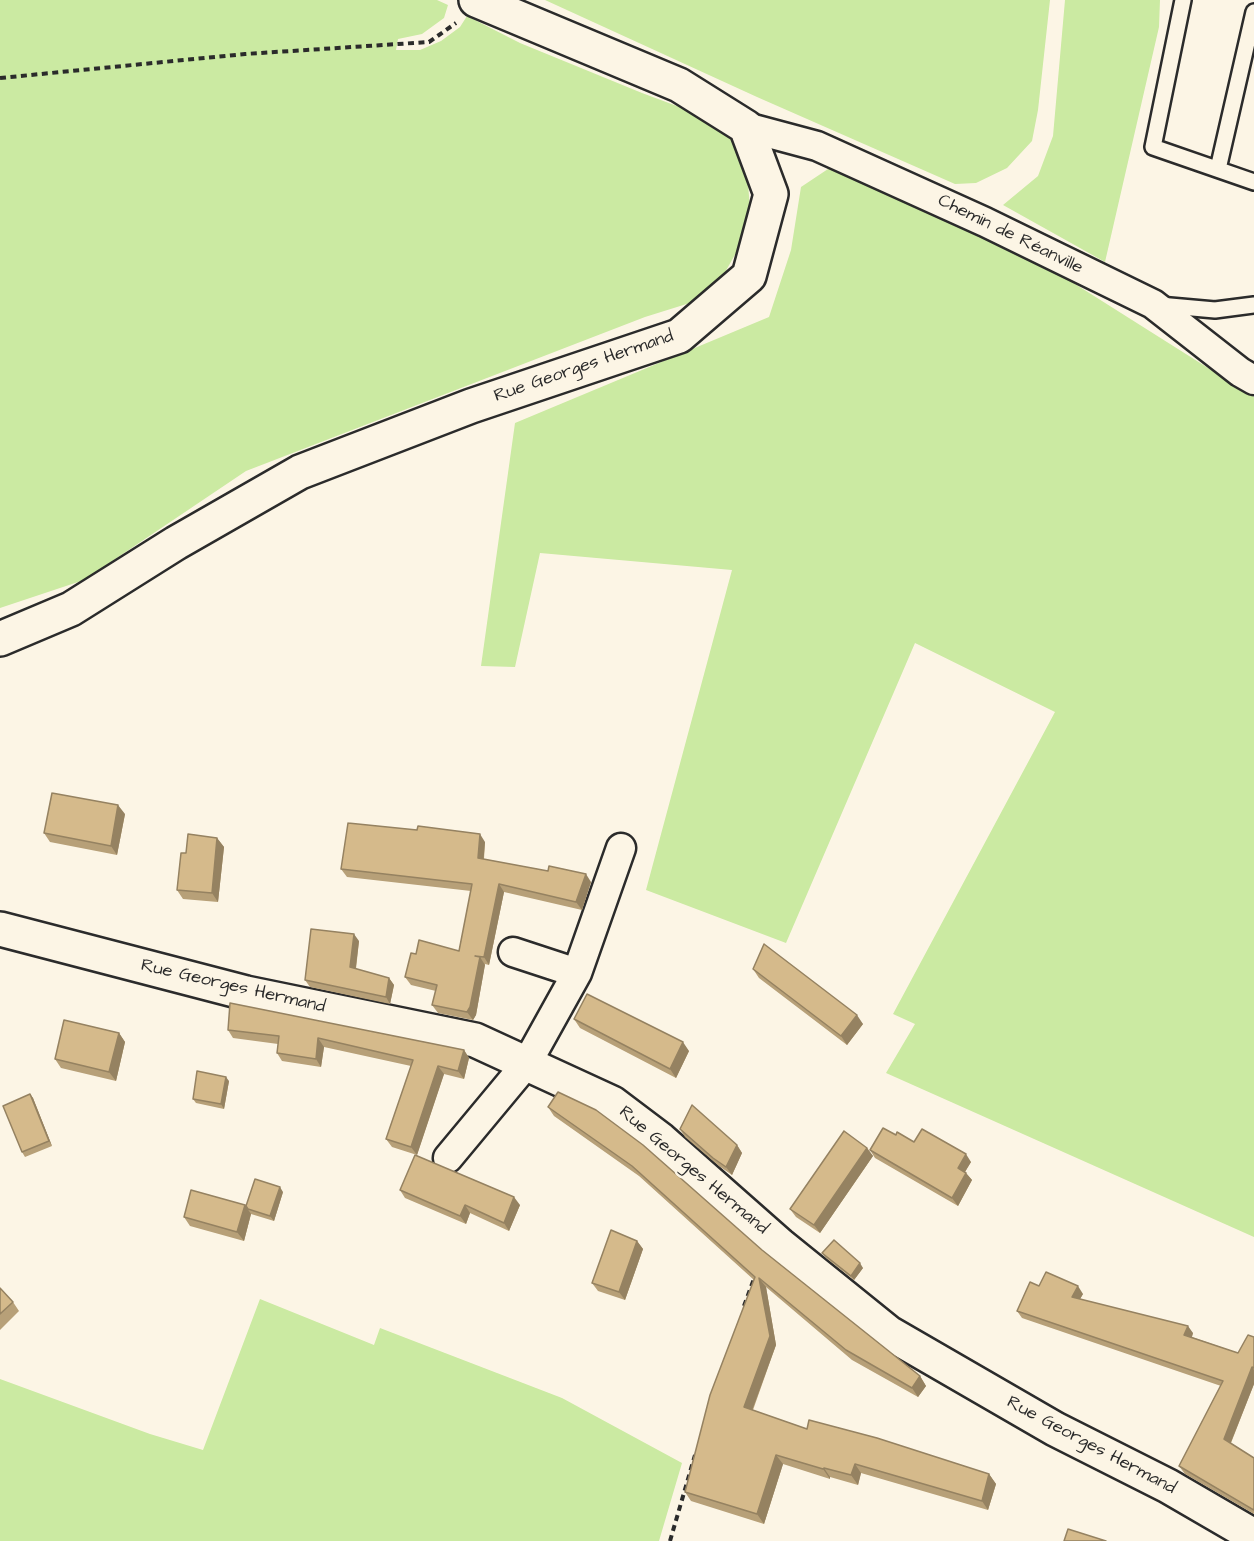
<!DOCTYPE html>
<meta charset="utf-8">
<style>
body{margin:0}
canvas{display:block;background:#fcf5e5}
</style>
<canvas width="1254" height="1541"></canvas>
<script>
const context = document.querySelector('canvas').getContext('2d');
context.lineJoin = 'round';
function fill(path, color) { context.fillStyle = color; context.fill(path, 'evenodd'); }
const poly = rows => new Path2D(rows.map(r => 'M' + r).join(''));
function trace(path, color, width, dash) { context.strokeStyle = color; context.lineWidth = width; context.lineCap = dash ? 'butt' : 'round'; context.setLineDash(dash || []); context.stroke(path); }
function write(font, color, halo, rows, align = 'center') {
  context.font = font + ' "Architects Daughter",sans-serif'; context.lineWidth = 5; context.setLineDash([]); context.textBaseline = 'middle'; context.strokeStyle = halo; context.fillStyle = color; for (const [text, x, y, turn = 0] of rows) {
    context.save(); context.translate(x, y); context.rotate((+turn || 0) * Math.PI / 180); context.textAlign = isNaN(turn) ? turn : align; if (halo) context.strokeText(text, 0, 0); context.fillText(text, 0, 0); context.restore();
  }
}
fill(poly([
 [0,0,437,0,448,5,444,18,422,34,398,39,396,50,420,50,441,41,460,27,467,16,520,43,642,93,709,118,736,143,747,172,750,208,742,242,718,285,693,302,645,317,246,471,84,580,0,608],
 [545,0,1050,0,1038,110,1032,141,1007,168,976,183,955,184,757,97],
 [1065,0,1160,0,1159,27,1105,262,1003,205,1038,176,1053,136],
 [831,167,1045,265,1254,397,1254,1237,886,1073,915,1024,893,1014,1055,712,915,643,786,943,646,890,732,570,540,553,515,667,481,666,515,423,769,317,791,250,801,187],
 [260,1299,374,1345,380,1328,562,1398,682,1463,659,1541,0,1541,0,1379,150,1434,203,1450]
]), '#cbeaa2');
const service = poly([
 [1183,0,1153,147,1254,182],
 [1218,169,1254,12],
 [1159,305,1215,310,1254,305]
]);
const minor = poly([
 [746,127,817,146,985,222,1153,304,1240,372,1254,380],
 [513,952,577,973],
 [448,1158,527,1063,577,973,621,848]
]);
const tertiary = poly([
 [0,639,71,609,176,543,300,472,471,406,679,336,749,276,771,194,746,127,679,85,476,0],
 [0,929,246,993,475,1040,612,1103,661,1140,780,1245,889,1333,1055,1429,1168,1486,1254,1536]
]);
trace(service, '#2b2b2b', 20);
trace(minor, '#2b2b2b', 33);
trace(tertiary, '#2b2b2b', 38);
trace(poly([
 [0,78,245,54,429,42,456,23],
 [744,1306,755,1276],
 [670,1541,695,1455]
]), '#2b2b2b', 4, [6, 4.5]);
trace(service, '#fcf5e5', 15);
trace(minor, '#fcf5e5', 28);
trace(tertiary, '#fcf5e5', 33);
fill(poly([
 [125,814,117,855,50,842,44,833],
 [217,838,224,847,218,902,183,899,177,890,186,853],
 [485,842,484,859,591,882,582,910,504,892,489,965,485,964,476,1015,473,1020,438,1013,432,1005,436,991,411,985,405,977,416,954,459,951,471,891,347,877,341,869],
 [359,941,356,969,389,978,394,985,390,1004,310,987,305,980],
 [753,969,863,1024,847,1045,759,978],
 [574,1019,689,1051,676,1078,580,1028],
 [228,1030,464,1050,469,1058,464,1079,444,1074,417,1155,392,1147,386,1139,411,1066,324,1047,321,1067,282,1061,277,1053,278,1044,233,1038],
 [119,1033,125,1042,116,1081,61,1068,55,1059],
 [229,1081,224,1109,196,1103,193,1099],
 [30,1094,33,1098,52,1146,25,1157,22,1152],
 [548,1107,762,1250,920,1376,926,1386,918,1397,852,1360,766,1287,776,1345,753,1410,807,1429,989,1474,996,1484,988,1510,861,1473,858,1485,830,1477,830,1479,783,1464,764,1524,691,1501,685,1492,754,1280,639,1176,554,1116],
 [680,1129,737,1145,742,1153,732,1175,719,1166,685,1137],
 [896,1135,971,1162,965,1172,972,1180,958,1206,875,1158,870,1150],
 [867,1148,873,1156,820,1233,796,1217,790,1209],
 [400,1190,520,1205,509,1231,470,1213,466,1224,405,1198],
 [283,1192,274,1221,251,1214,244,1241,190,1226,184,1217,246,1206],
 [637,1241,643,1249,625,1300,598,1291,592,1283],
 [822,1253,863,1268,854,1280,826,1258],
 [1039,1286,1083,1294,1080,1299,1193,1333,1192,1337,1238,1353,1254,1337,1254,1384,1231,1443,1254,1458,1254,1514,1185,1474,1179,1466,1221,1386,1022,1318,1017,1311],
 [0,1288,13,1302,19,1311,0,1330]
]), '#b7a078');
fill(poly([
 [118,805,125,814,117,855,111,846],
 [480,834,485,842,483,866,478,858],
 [217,838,224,847,218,902,212,893],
 [586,874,591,882,582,910,576,902],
 [499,884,504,892,489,965,484,957],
 [354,934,359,941,355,974,350,967],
 [480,957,485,965,476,1015,473,1020,467,1012],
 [389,978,394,985,390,1004,386,997],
 [857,1015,863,1024,847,1045,841,1036],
 [119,1033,125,1042,116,1081,109,1072],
 [318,1038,324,1047,321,1067,316,1059],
 [683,1042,689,1051,676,1078,670,1069],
 [464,1050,469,1058,464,1079,458,1071],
 [438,1066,444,1074,417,1155,411,1147],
 [226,1077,229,1081,224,1109,221,1104],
 [30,1094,33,1098,52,1146,49,1141],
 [737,1145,742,1153,732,1175,726,1167],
 [867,1148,873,1156,820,1233,814,1225],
 [966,1154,971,1162,963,1175,958,1168],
 [966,1173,972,1180,958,1206,952,1198],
 [280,1187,283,1192,274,1221,270,1216],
 [514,1197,520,1205,509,1231,504,1223],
 [245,1205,251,1214,244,1241,237,1232],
 [465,1205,470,1213,466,1224,460,1216],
 [637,1241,643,1249,625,1300,619,1292],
 [860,1263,863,1268,854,1280,851,1276],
 [759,1278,766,1287,776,1345,750,1416,744,1407],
 [1078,1286,1083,1294,1077,1304,1072,1297],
 [1188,1326,1193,1333,1190,1342,1184,1335],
 [1252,1367,1254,1370,1254,1384,1229,1447,1224,1439],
 [920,1376,926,1386,918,1397,912,1388],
 [776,1455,783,1464,764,1524,757,1514],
 [855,1464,861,1473,858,1485,851,1475],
 [824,1468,830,1477,830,1479,823,1469],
 [989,1474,996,1484,988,1510,982,1501]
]), '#958261');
const building = poly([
 [52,793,118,805,111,846,44,833,52,793],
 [348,823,417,830,418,826,480,834,478,858,548,871,549,866,586,874,576,902,499,884,484,957,475,956,480,957,470,1007,467,1012,432,1005,437,985,405,977,411,953,416,954,419,940,459,951,472,884,341,869,348,823],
 [188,834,217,838,212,893,177,890,181,853,186,853,188,834],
 [311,929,354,934,350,967,389,978,386,997,305,980,311,929],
 [764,944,857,1015,841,1036,753,969,764,944],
 [587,994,683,1042,670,1069,574,1019,587,994],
 [230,1003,464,1050,458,1071,438,1066,411,1147,386,1139,413,1060,318,1038,316,1059,277,1053,279,1036,228,1030,230,1003],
 [64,1020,119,1033,109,1072,55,1059,64,1020],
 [197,1071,226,1077,221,1104,193,1099,197,1071],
 [558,1092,596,1110,643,1145,762,1250,920,1376,912,1388,846,1350,759,1278,770,1336,744,1407,807,1429,809,1420,877,1438,989,1474,982,1501,855,1464,851,1475,824,1468,823,1469,776,1455,757,1514,685,1492,710,1395,755,1277,632,1166,548,1107,558,1092],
 [30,1094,49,1141,22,1152,3,1106,30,1094],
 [692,1105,737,1145,726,1167,713,1158,680,1129,692,1105],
 [883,1128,896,1135,897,1132,914,1142,922,1129,966,1154,958,1168,966,1173,952,1198,870,1150,883,1128],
 [844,1131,867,1148,814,1225,790,1209,844,1131],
 [415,1155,514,1197,504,1223,465,1205,460,1216,400,1190,415,1155],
 [255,1179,280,1187,270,1216,248,1209,246,1206,255,1179],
 [191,1190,245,1205,237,1232,184,1217,191,1190],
 [611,1230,637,1241,619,1292,592,1283,611,1230],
 [834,1240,860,1263,851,1276,822,1253,834,1240],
 [1046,1272,1078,1286,1072,1297,1188,1326,1184,1335,1238,1353,1248,1335,1254,1337,1254,1368,1252,1367,1224,1439,1254,1458,1254,1510,1179,1466,1223,1381,1017,1311,1030,1282,1039,1286,1046,1272],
 [0,1288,13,1302,0,1314,0,1288],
 [1068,1529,1106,1541,1064,1541,1068,1529]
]);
fill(building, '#d5ba8b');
trace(building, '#958261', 1.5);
write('18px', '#2b2b2b', '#fcf5e5', [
 ["Chemin de Réanville",1010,235,26],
 ["Rue Georges Hermand",584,367,-19],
 ["Rue Georges Hermand",233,987,13],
 ["Rue Georges Hermand",693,1171,40],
 ["Rue Georges Hermand",1091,1446,28]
]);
</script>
